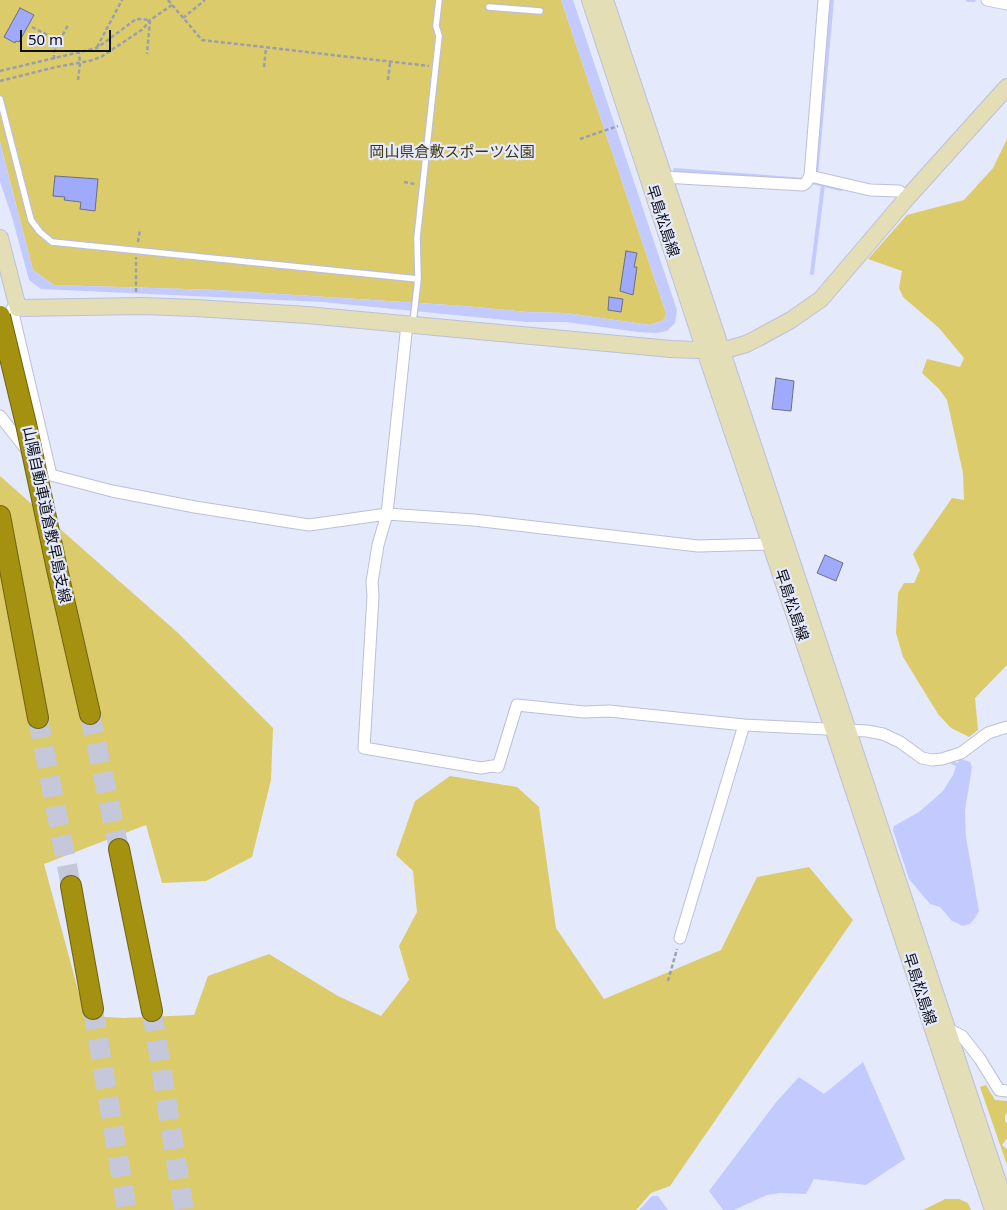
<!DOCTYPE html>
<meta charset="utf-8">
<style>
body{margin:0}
#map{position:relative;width:1007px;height:1210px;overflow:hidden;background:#e5e9fc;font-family:"Noto Sans",sans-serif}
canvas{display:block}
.scale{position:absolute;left:20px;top:30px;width:91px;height:22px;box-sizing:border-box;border:2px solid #0d0f16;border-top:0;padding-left:6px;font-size:15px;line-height:18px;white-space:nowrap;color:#0d0f16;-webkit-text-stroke:4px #e5e9fc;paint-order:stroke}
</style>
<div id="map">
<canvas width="1007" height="1210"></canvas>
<div class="scale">50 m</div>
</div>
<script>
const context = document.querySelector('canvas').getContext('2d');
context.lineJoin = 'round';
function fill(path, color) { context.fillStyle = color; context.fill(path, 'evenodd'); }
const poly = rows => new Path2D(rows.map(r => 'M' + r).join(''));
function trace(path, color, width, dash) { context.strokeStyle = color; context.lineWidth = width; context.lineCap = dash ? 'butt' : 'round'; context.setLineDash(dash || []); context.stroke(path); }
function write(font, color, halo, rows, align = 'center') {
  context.font = font + ' "Noto Sans","Noto Sans JP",sans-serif'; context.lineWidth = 4.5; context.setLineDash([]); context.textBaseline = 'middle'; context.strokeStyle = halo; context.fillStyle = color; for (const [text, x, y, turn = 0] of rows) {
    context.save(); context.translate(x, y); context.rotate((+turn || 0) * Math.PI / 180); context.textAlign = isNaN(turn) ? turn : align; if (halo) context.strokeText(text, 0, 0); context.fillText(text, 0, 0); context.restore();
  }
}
fill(poly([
 [0,0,561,0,666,313,665,318,662,321,650,325,566,313,527,312,465,306,218,290,54,285,33,270,0,142],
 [1007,139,1007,665,975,698,978,730,969,737,951,728,938,714,903,657,896,633,898,593,904,583,914,583,920,570,913,554,952,498,964,500,963,473,947,400,939,389,922,373,927,359,960,367,964,358,939,328,903,297,899,288,902,271,868,259,907,215,964,200,993,168],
 [0,476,177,632,273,728,271,780,252,857,206,881,162,883,146,825,44,864,85,1016,124,1018,194,1015,208,976,269,954,338,996,381,1016,409,980,399,946,417,912,413,871,396,855,415,801,450,776,517,787,539,807,556,928,604,999,721,950,757,877,809,867,853,920,670,1186,651,1193,636,1210,0,1210],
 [986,1085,995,1100,1007,1101,1007,1113,1005,1115,1005,1121,1007,1124,1007,1138,1002,1145,1007,1149,1007,1165,980,1087],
 [945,1199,959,1199,968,1203,971,1210,923,1210]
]), '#dbcb6b');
fill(poly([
 [561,0,573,0,677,310,675,323,667,331,656,333,638,332,566,322,526,322,322,302,41,289,29,280,12,217,0,182,0,142,33,270,54,285,218,290,465,306,527,312,566,313,650,325,662,321,665,318,666,313],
 [959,758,970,762,972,767,965,811,966,837,979,911,975,918,970,924,963,926,952,921,940,907,930,904,909,879,893,830,894,826,919,812,943,791,953,775,956,766,951,764,952,761,958,763],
 [863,1062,905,1159,866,1185,814,1179,806,1194,780,1193,767,1195,734,1210,723,1210,709,1191,777,1101,799,1077,824,1094],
 [652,1196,658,1196,668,1210,639,1210]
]), '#c3cbfe');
trace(poly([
 [968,0,974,0],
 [675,170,805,180],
 [816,176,832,0],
 [812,182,841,189],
 [812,273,823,185]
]), '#c3cbfe', 4);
const building = poly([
 [20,8,34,15,19,42,16,41,15,43,4,37,20,8],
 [55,176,98,179,95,211,80,209,81,202,64,200,65,197,53,196,55,176],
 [626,251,637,253,634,267,637,267,633,295,620,291,626,251],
 [609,297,623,299,621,312,608,310,609,297],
 [776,378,794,381,791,411,772,409,776,378],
 [825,555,843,563,836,581,817,573,825,555]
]);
fill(building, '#a0aafd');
trace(building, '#6b6f83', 1);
trace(poly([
 [90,714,119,849],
 [38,718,71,886],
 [93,1009,127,1210],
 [152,1011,184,1210]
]), '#c5c8da', 20, [20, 10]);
const lane = poly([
 [489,7,540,11],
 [0,99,31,220,40,232,52,242,418,279],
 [413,322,418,279,417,238,439,36,436,26,439,0]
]);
const street = poly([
 [987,0,1007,4],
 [810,176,870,190,899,191,907,198],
 [663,177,803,185,806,183,810,176,824,0],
 [12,309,51,475],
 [407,324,387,514,378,545,372,582,373,596,364,748,481,768,493,766,498,767,517,705,584,712,609,711,744,725,867,731,883,734,900,742,922,758,932,760,942,759,961,753,988,733,1007,727],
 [0,416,40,467,47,474,112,491,195,507,309,525,387,514,474,520,698,546,770,544],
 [680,938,744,725],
 [948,1029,962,1036,980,1059,999,1090,1007,1091]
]);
const secondary = poly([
 [590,0,705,351,834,731,993,1210],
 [605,0,1007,1209],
 [0,238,18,308,143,306,195,308,307,315,671,349,722,351,746,344,758,338,791,320,821,299,907,198,1007,87]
]);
const highway = poly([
 [0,516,38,718],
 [57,569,90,714],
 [119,849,152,1011],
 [71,886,93,1009]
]);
trace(lane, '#bcc0d7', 8);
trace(street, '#bcc0d7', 13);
trace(secondary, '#bcc0d7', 18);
trace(highway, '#6f6411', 22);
trace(poly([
 [168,0,202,40,429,66],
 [183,18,205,0],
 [32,27,59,41],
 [97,47,122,0],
 [54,59,54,52,68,25],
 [264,67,266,48],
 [0,71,97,48,136,19,150,20,147,54],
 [78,80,80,63,79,53],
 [388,80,390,63],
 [0,81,56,67,89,61,101,57,143,29,150,20,172,5],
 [580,139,618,126],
 [404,182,415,184],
 [138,242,140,229],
 [136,292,136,257],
 [668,981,677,949]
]), '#9b9ead', 2.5, [4, 2.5]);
trace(lane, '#fff', 5.5);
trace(street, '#fff', 11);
trace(secondary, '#e4deb7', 16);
trace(highway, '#a4910f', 20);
const highwayBridge = poly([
 [0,316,26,424,57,569]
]);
trace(highwayBridge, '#6f6411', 22, []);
trace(highwayBridge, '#a4910f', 20);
write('15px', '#3e370d', '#e5e9fc', [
 ["岡山県倉敷スポーツ公園",452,153]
]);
write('15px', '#0d0f16', '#e5e9fc', [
 ["早島松島線",662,221,72],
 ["山陽自動車道倉敷早島支線",46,515,78],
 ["早島松島線",791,605,71],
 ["早島松島線",919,989,72]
]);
</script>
